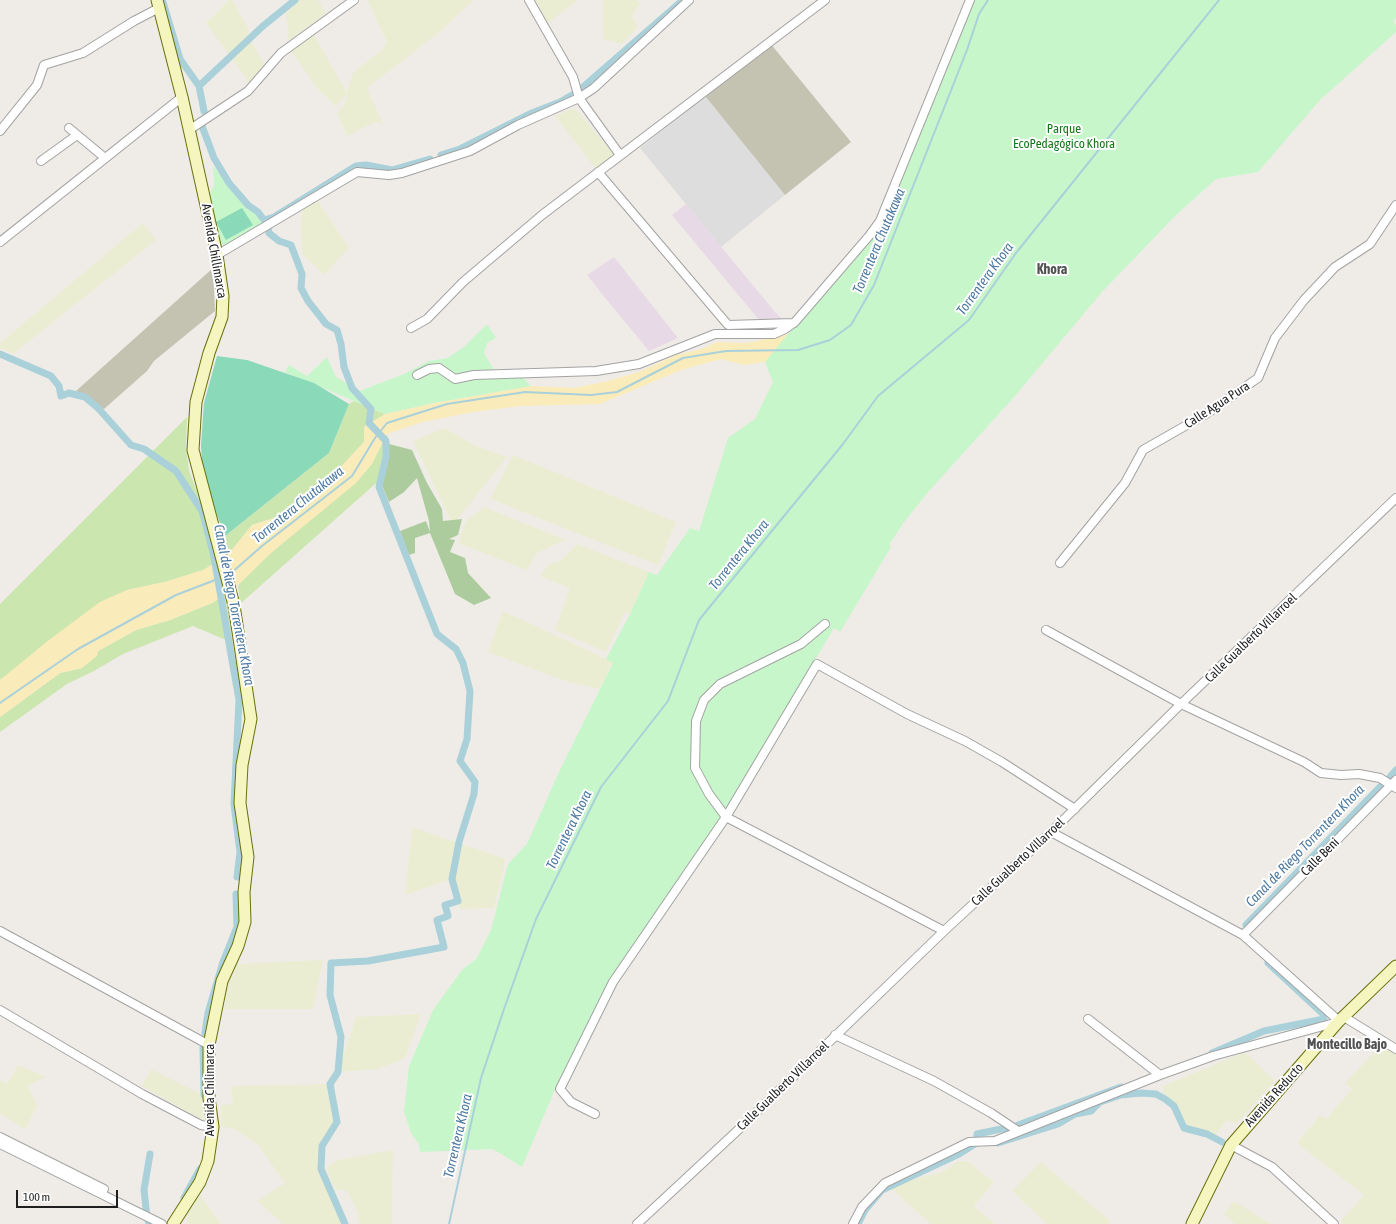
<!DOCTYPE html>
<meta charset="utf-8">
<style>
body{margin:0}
#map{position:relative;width:1396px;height:1224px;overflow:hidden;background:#efece7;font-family:"Asap Condensed",sans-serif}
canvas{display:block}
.scale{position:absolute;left:16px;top:1190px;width:102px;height:18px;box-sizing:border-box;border:2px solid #1f1f1f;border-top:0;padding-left:5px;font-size:12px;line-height:14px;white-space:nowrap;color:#1f1f1f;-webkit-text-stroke:3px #fff;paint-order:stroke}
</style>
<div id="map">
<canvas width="1396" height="1224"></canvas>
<div class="scale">100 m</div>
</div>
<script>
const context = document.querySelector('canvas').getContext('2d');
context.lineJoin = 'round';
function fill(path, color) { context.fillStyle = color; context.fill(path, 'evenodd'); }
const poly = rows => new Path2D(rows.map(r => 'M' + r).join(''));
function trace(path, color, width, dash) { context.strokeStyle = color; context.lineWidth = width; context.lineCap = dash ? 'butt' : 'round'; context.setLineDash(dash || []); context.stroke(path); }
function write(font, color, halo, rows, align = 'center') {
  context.font = font + ' "Asap Condensed",sans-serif'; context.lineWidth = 4; context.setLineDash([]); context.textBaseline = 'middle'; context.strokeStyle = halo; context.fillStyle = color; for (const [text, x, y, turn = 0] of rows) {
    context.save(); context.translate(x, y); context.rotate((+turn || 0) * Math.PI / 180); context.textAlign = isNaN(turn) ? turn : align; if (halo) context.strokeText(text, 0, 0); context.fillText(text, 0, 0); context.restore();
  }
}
fill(poly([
 [705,96,785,195,721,247,640,148]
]), '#ddd');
fill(poly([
 [686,204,775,312,783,320,759,320,672,215],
 [614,257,678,338,649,351,602,294,587,275]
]), '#e8d9e6');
fill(poly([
 [770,43,851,142,785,195,705,96],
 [213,268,215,311,154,361,147,371,104,409,86,395,76,391]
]), '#c4c3b2');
fill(poly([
 [229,0,232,0,248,28,249,38,265,65,250,84,206,23],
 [295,0,318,0,326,13,289,41,285,8],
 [367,0,474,0,436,35,367,88,383,124,375,122,347,136,337,113,344,106,347,94,335,106,317,88,291,51,314,35,347,93,353,73,383,49,387,42],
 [535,0,578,0,547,24],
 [603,0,637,0,640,4,632,16,638,27,622,44,603,39],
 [575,108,614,155,596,169,555,116],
 [317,200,349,248,324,275,302,254,301,216,304,208],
 [143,223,156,240,13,354,0,348,0,343],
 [444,428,476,446,507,457,453,525,413,441],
 [513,455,676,522,658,565,490,499],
 [484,507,566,540,537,553,527,570,458,543,466,521],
 [577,544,649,572,630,614,625,612,606,652,555,630,570,588,540,576,548,565,560,561],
 [503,611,613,662,600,689,565,681,488,652],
 [412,827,506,859,494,908,460,909,452,879,405,895],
 [323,960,313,1009,224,1009,227,985,236,964],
 [421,1014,405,1058,378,1069,338,1072,356,1017],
 [1383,1043,1396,1052,1396,1222,1394,1224,1344,1224,1340,1222,1364,1195,1297,1143,1320,1115,1326,1119,1352,1089,1345,1083],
 [1245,1052,1275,1081,1236,1124,1227,1120,1216,1135,1188,1127,1173,1104,1163,1092,1163,1086],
 [18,1065,46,1077,28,1086,37,1106,25,1129,0,1113,0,1080,7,1084],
 [151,1069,201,1094,204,1121,142,1086],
 [330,1084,337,1122,322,1146,321,1169,345,1224,283,1224,257,1201,285,1183,257,1144,236,1130,222,1126,221,1105,233,1104,231,1086],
 [393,1150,392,1224,359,1224,357,1217,359,1214,347,1191,335,1189,326,1168,337,1160],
 [967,1161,994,1182,974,1206,995,1224,931,1224,888,1186,942,1172,957,1162],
 [1041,1162,1110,1221,1108,1224,1047,1224,1012,1191],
 [200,1195,221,1224,188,1224,187,1211],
 [1234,1201,1271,1224,1235,1224,1224,1214]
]), '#ebedd3');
fill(poly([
 [354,401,385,414,364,427,364,442,310,500,274,518,252,525,227,556,225,536,329,453,349,404],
 [187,417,186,446,189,471,204,509,218,560,204,570,165,582,127,590,0,680,0,604],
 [387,434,389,444,383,478,374,485,240,604,238,585,381,444],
 [226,594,233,643,193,626,123,654,94,671,67,684,0,732,0,717,60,673,82,668,98,651,136,630,170,620,212,603]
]), '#cce6b0');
fill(poly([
 [389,444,412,450,427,483,442,509,443,521,462,519,458,535,449,539,455,540,450,552,465,558,468,573,491,598,474,605,455,594,430,533,415,538,415,553,409,555,400,531,426,521,430,532,429,521,417,478,404,492,389,502,382,485]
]), '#adcc9e');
fill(poly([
 [813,329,770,361,744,365,721,359,681,370,600,404,521,406,473,412,423,422,387,434,372,464,356,483,271,553,238,585,212,603,170,620,136,630,98,651,97,656,82,668,60,673,0,717,0,680,49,640,100,602,127,590,165,582,203,570,227,556,252,525,274,518,310,500,364,442,364,427,385,414,434,403,531,386,574,388,608,381,639,372,676,355,702,349,717,342,747,343]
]), '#faecba');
fill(poly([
 [974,0,1396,0,1396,18,1393,21,1396,25,1396,32,1320,100,1258,172,1216,179,1175,216,1102,292,1015,396,929,491,904,522,889,545,891,547,840,632,834,628,725,810,611,981,556,1087,522,1167,493,1149,420,1152,419,1144,411,1133,404,1112,409,1066,433,1010,462,970,477,958,491,930,508,864,527,844,559,772,613,663,606,659,630,614,649,572,657,575,690,528,699,531,728,438,755,419,773,382,765,362,788,334,840,277,880,226,900,183],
 [213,166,246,207,257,215,262,223,228,245,223,246,220,242,210,194,214,185],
 [487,324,496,338,487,343,484,353,499,379,522,377,531,386,434,403,385,414,285,372,289,365,307,376,327,357,336,377,360,391,404,374,429,361,448,358,465,346]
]), '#c7f6ca');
fill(poly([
 [242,208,253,225,226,240,216,222],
 [217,356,247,360,314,383,349,404,329,453,225,536,203,478,201,445,204,403]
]), '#8ad9b9');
trace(poly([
 [230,574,262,546,352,476,375,438,387,423,447,404,525,392,591,395,617,392,683,358,726,351,798,350,830,340,851,325,874,285,967,50,979,14,988,0],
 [0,703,78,649,176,595,223,577],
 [449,1224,481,1078,503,1012,536,919,601,787,668,701,699,620,843,444,878,396,969,320,1016,253,1219,0]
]), '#aad0da', 2);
trace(poly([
 [163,2,180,59,199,86,204,111],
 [199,86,263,26,295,0],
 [582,88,683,0],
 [202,126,214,158,229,183,248,205,258,212,264,220,274,217,356,166,366,165,392,170,430,159],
 [441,155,460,149,532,113,560,102,572,95],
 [268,227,269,233,279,241,291,245,302,274,301,288,308,301,326,324,337,330,341,344,344,367,352,388,371,409,369,423,386,441,386,457,379,487,437,634,456,649,463,663,470,691,467,739,460,761,475,782,474,794,459,842,452,879,458,901,445,905,448,916,437,920,444,947,368,961,331,963,330,995,341,1037,338,1072,330,1084,337,1122,322,1146,321,1169,345,1224],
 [0,354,51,376,59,386,61,396,69,393,85,397,98,408,131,445,144,449,176,471,202,511,213,552,239,700,234,804,240,852,237,877],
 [1390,777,1396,770],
 [1246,925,1382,785],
 [205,1033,208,1013,223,962,237,927,236,894],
 [203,1048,204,1095],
 [1212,1053,1264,1031,1324,1019,1323,1014,1268,963],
 [1018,1125,1121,1087],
 [977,1136,977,1134,1011,1127],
 [998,1143,1058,1124,1075,1114,1091,1111,1100,1102,1121,1095,1141,1093,1156,1094,1165,1099,1174,1106,1184,1128,1207,1134,1222,1142],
 [150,1154,144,1190,147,1217,149,1223,153,1224],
 [184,1198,200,1169],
 [858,1224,865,1210,882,1190,959,1154,978,1142]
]), '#aad0da', 7);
const street = poly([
 [529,0,573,77,579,98,620,155],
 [69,128,105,158],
 [189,130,248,91,281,53,354,0],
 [0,131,37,85,44,65,83,53,134,21,159,8],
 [41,161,77,135],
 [598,172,728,325,794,323],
 [0,242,182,97],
 [217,255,357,172,389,175,402,173,470,151,518,125,579,98,594,88,689,0],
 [411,328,427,319,463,282,542,215,825,0],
 [417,375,429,369,439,368,455,379,474,375,596,371,639,364,715,334,774,334,785,329,795,322,869,236,880,221,970,0],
 [1060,563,1125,483,1143,450,1206,414,1258,378,1275,338,1304,300,1335,267,1370,244,1396,205],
 [825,624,801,644,720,684,704,700,696,721,695,768,709,794,726,817,944,931],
 [1046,630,1181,704,1304,762,1321,773,1341,775,1359,774,1380,778,1396,788],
 [1051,832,1243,935,1339,1021],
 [0,931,209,1045],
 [1243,935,1396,780],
 [0,1010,142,1094,201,1125,213,1127],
 [1344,1017,1396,1049],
 [1088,1019,1160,1075],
 [835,1035,934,1081,991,1113,1018,1131],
 [595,1114,571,1102,560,1089,613,982,726,817,817,664,907,714,965,741,1002,762,1075,809],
 [0,1137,104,1189],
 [0,1144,162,1224],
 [1231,1145,1272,1167,1334,1224],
 [637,1224,737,1131,944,931,1051,832,1181,704,1396,498],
 [853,1224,862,1207,885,1183,969,1142,995,1141,1160,1075,1213,1056,1338,1022]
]);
const secondary = poly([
 [157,0,182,97,217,255,223,296,222,317,209,353,196,402,193,450,234,605,251,719,242,765,240,803,248,857,244,892,245,922,238,946,222,981,209,1045,209,1098,213,1127,208,1161,200,1182,173,1224],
 [1192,1224,1231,1145,1339,1021,1396,966]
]);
trace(street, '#a3a3a3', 10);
trace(secondary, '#68710c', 13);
trace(street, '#fff', 8);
trace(secondary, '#f4f5bf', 11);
write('13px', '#137819', '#fff', [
 ["Parque",1064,129],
 ["EcoPedagógico Khora",1064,144]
]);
write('13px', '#1f1f1f', '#fff', [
 ["Avenida Chillimarca",214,251,80],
 ["Calle Agua Pura",1217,405,-33],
 ["Calle Gualberto Villarroel",1251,638,-44],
 ["Calle Beni",1320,857,-45],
 ["Calle Gualberto Villarroel",1018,862,-43],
 ["Calle Gualberto Villarroel",783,1086,-44],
 ["Avenida Chilimarca",210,1090,-90],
 ["Avenida Reducto",1274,1095,-48]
]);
write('italic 14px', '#4f7aa1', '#fff', [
 ["Torrentera Chutakawa",879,241,-67],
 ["Torrentera Khora",985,279,-54],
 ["Torrentera Chutakawa",298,505,-39],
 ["Torrentera Khora",739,555,-51],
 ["Canal de Riego Torrentera Khora",234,605,79],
 ["Torrentera Khora",569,830,-64],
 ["Canal de Riego Torrentera Khora",1305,846,-46],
 ["Torrentera Khora",458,1136,-77]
]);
write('bold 14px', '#525252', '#fff', [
 ["Khora",1052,270],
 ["Montecillo Bajo",1347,1045]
]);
</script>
